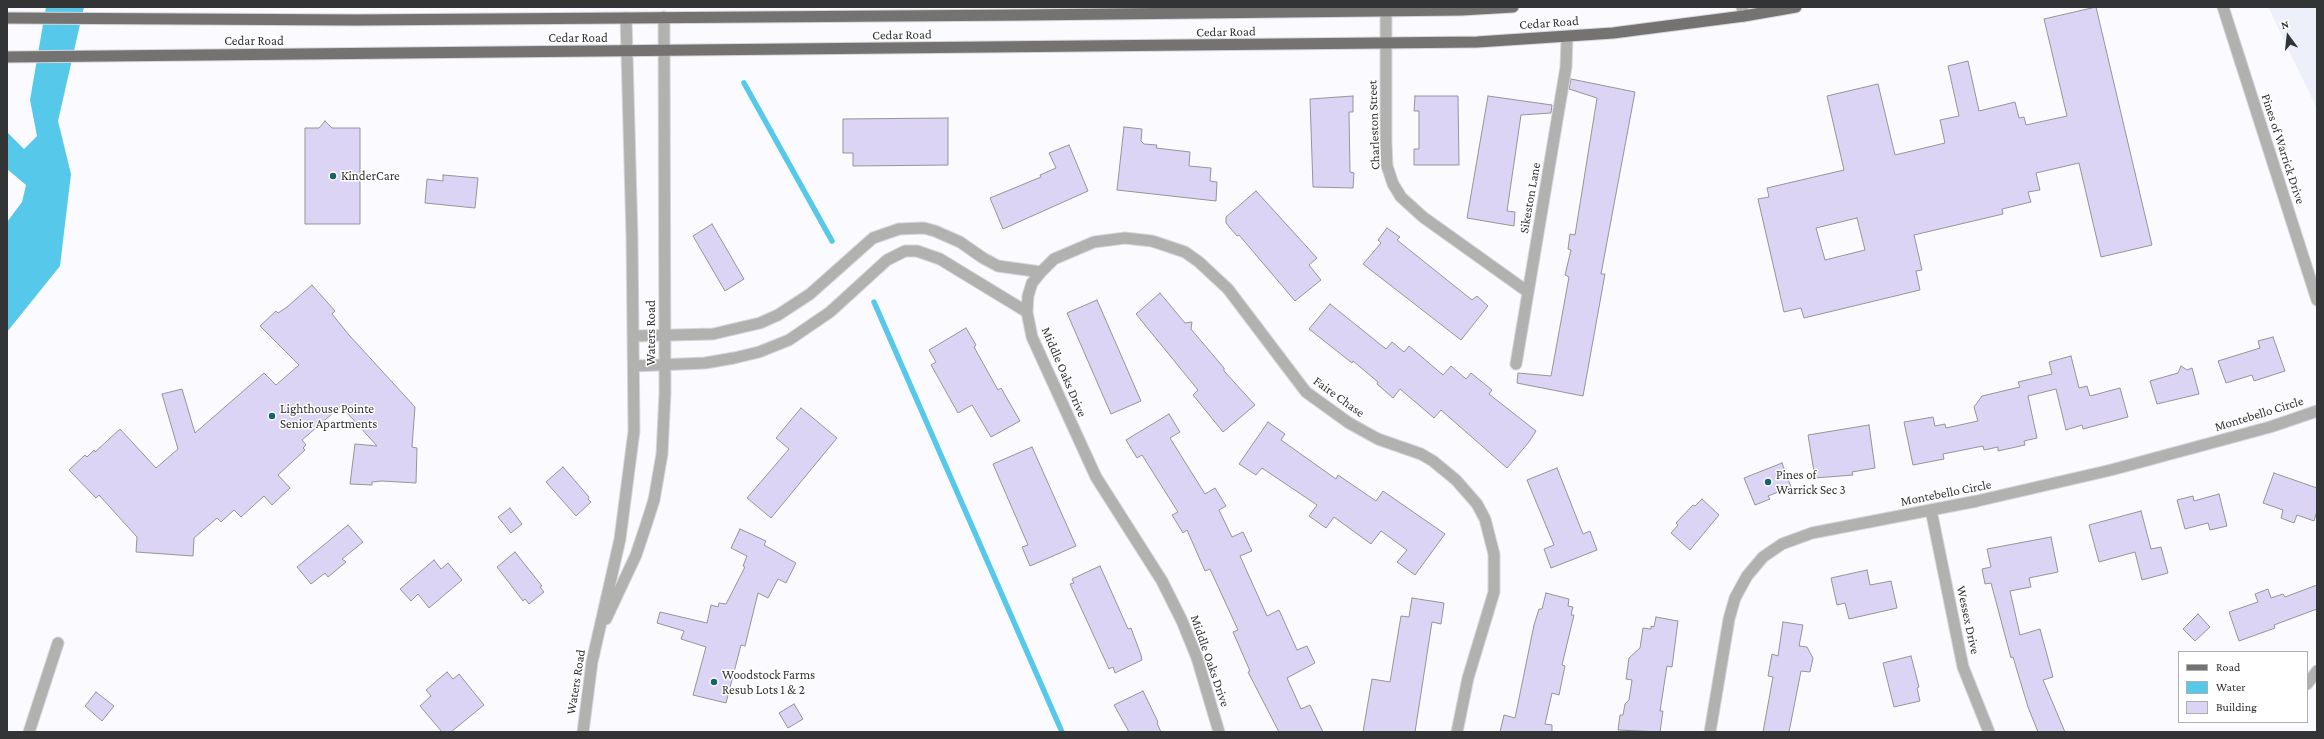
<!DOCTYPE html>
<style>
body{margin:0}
#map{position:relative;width:2324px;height:739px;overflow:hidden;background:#fbfbff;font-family:"Crimson Pro",serif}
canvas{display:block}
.frame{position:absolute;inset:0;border:8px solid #333435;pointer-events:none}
.legend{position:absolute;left:2178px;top:651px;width:130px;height:72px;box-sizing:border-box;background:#fff;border:1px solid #adaeae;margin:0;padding:5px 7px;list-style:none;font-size:12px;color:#333435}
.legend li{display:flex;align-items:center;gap:8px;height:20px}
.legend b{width:20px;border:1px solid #adaeae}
.north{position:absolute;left:2268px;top:16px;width:40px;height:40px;-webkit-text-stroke:3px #fff;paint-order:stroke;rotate:345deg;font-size:11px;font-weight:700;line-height:16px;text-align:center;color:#333435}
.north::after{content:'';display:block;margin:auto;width:14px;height:18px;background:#333435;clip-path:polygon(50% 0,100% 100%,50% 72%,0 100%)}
</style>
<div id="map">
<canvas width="2324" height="739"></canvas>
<div class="frame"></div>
<ul class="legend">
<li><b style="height:5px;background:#747371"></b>Road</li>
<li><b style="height:11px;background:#56c9ea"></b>Water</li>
<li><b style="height:11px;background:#dbd4f5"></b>Building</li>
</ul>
<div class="north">N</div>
</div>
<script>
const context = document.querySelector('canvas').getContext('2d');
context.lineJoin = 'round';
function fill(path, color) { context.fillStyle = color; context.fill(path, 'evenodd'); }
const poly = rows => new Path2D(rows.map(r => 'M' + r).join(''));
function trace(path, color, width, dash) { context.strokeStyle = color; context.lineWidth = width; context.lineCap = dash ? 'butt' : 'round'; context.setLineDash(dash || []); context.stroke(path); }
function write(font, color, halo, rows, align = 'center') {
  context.font = font + ' "Crimson Pro",serif'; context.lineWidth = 3; context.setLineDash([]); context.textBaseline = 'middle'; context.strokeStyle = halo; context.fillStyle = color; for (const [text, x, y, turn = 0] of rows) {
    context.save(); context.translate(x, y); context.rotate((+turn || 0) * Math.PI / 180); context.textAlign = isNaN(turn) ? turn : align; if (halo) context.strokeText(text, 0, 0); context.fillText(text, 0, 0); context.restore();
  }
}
fill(poly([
 [2268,7,2317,7,2317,109]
]), '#edeffa');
fill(poly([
 [46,7,84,7,58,121,71,174,60,266,7,332,7,222,22,202,26,185,7,169,7,132,24,149,37,136,30,100]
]), '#56c9ea');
trace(poly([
 [744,83,832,241],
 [874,302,1062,732]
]), '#56c9ea', 5.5);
const building = poly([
 [2096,7,2152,245,2101,257,2079,163,2036,173,2040,190,2028,192,2031,202,2002,209,2003,214,1914,235,1922,270,1916,271,1920,290,1804,318,1801,308,1784,312,1758,199,1769,197,1767,188,1844,170,1827,96,1878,84,1895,155,1945,143,1940,120,1959,116,1948,66,1968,61,1979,111,2015,102,2019,118,2024,117,2026,125,2067,116,2044,19,2096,7],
 [1857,218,1865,250,1825,260,1816,228,1857,218],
 [1571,79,1635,92,1601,274,1605,274,1583,396,1517,383,1518,373,1551,376,1569,277,1565,275,1571,250,1568,249,1570,234,1575,235,1597,98,1569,89,1571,79],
 [1353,96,1353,112,1349,112,1350,172,1354,173,1353,188,1313,187,1310,99,1353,96],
 [1415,96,1458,96,1459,165,1414,165,1414,149,1419,149,1419,111,1414,111,1415,96],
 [1488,96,1552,105,1551,113,1521,115,1507,211,1515,212,1514,226,1467,218,1488,96],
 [948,118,948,165,853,166,853,153,843,153,843,119,948,118],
 [325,121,332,128,360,128,360,224,305,224,305,128,319,128,325,121],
 [1124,127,1142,129,1141,141,1144,144,1157,145,1156,148,1190,152,1189,166,1211,168,1210,181,1217,182,1216,201,1117,190,1124,127],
 [1069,145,1088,191,1003,229,990,198,1041,177,1040,175,1056,168,1049,153,1069,145],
 [443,175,478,178,475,208,425,203,427,179,443,181,443,175],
 [1256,191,1317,258,1309,265,1321,280,1295,301,1239,235,1237,236,1226,223,1226,217,1256,191],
 [712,224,744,279,725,291,693,236,712,224],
 [1387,228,1400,237,1397,240,1472,300,1477,296,1488,306,1461,340,1363,264,1381,243,1378,240,1387,228],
 [312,285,335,311,332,314,349,335,415,407,412,447,417,448,416,483,382,481,372,482,372,485,350,484,355,444,377,446,341,406,302,440,306,445,303,448,305,450,278,475,290,488,272,505,264,496,241,517,234,510,221,522,217,518,194,538,193,556,136,552,137,537,99,495,96,498,69,470,85,455,87,457,94,450,95,452,120,429,156,468,178,449,162,394,182,389,195,433,264,373,276,385,299,365,260,326,276,311,278,313,287,307,312,285],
 [1160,293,1185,323,1192,322,1191,329,1224,368,1224,371,1255,405,1223,432,1193,395,1198,390,1136,314,1160,293],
 [1097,300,1141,401,1111,414,1067,313,1097,300],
 [1330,304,1386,349,1392,342,1404,352,1409,346,1443,375,1451,366,1466,379,1471,373,1492,390,1489,394,1536,431,1529,442,1507,468,1441,410,1434,418,1400,389,1393,398,1377,384,1378,382,1353,361,1352,363,1309,329,1330,304],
 [966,328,976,345,974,347,998,390,1001,388,1020,421,991,437,972,405,958,413,931,365,936,362,929,350,966,328],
 [2273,337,2285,371,2254,381,2252,375,2226,383,2218,361,2260,348,2258,341,2273,337],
 [2071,356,2079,388,2087,386,2090,396,2120,388,2128,417,2083,429,2082,425,2066,430,2056,389,2028,396,2037,438,2024,441,2025,445,1998,451,1998,447,1984,450,1983,446,1943,454,1944,459,1913,465,1904,422,1933,417,1935,426,1945,424,1946,428,1978,421,1974,407,1982,396,2020,387,2018,382,2052,374,2049,362,2071,356],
 [2181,366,2187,370,2192,368,2199,394,2157,404,2150,381,2178,373,2181,366],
 [801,408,837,438,771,518,747,498,789,449,776,438,801,408],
 [1169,414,1180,432,1170,438,1205,494,1215,488,1226,506,1219,510,1232,537,1243,532,1252,551,1240,556,1267,616,1279,610,1297,650,1307,646,1315,663,1287,678,1301,709,1310,705,1323,732,1279,732,1248,672,1250,671,1233,632,1238,630,1210,569,1205,571,1187,530,1183,533,1172,515,1178,512,1142,455,1137,458,1126,440,1169,414],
 [1268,422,1285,434,1281,440,1336,479,1338,475,1376,501,1383,491,1445,534,1415,575,1397,562,1407,550,1381,531,1371,544,1334,517,1326,528,1309,516,1317,505,1262,468,1256,475,1239,464,1268,422],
 [1869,425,1875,468,1852,472,1853,475,1815,478,1808,435,1869,425],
 [1032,447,1076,546,1030,566,1022,547,1028,545,993,464,1032,447],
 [1782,463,1791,487,1768,496,1770,499,1755,505,1744,478,1782,463],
 [563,467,589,497,588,499,591,502,576,516,546,482,563,467],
 [1557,468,1583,534,1590,531,1597,550,1551,568,1544,549,1554,545,1527,480,1557,468],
 [2274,473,2317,488,2317,511,2314,521,2297,515,2294,523,2281,518,2283,510,2263,503,2274,473],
 [2219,494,2227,526,2210,530,2208,523,2185,529,2177,500,2193,496,2194,501,2219,494],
 [1702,499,1719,515,1690,550,1671,533,1678,525,1676,523,1693,505,1695,506,1702,499],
 [510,508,522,524,511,533,498,517,510,508],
 [2141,511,2151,549,2161,547,2168,573,2142,580,2135,552,2099,562,2089,525,2141,511],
 [348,525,363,542,342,559,346,562,328,577,325,573,311,584,297,567,348,525],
 [740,529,766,541,764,545,796,563,786,583,778,579,768,598,758,593,745,646,741,645,726,703,693,695,706,647,681,639,684,631,657,623,660,612,707,623,711,605,718,607,719,603,726,604,745,567,743,566,747,556,731,548,740,529],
 [2051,537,2058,572,2029,578,2031,587,2010,591,2020,635,2040,629,2053,677,2043,680,2065,732,2038,732,2028,707,2013,657,2011,658,1991,583,1985,584,1982,569,1991,567,1987,549,2051,537],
 [515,552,542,586,540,587,544,592,529,604,525,599,523,601,497,567,515,552],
 [434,560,441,569,448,563,462,580,429,608,418,594,411,601,400,589,434,560],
 [1100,566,1128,629,1131,628,1141,655,1142,660,1115,673,1113,667,1109,669,1070,584,1074,583,1072,579,1100,566],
 [1867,570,1870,585,1891,581,1897,608,1849,619,1845,603,1837,605,1831,578,1867,570],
 [2317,585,2317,609,2274,625,2275,628,2239,641,2229,612,2258,602,2255,594,2268,589,2271,598,2283,594,2285,597,2317,585],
 [1546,593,1569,599,1568,606,1573,607,1571,615,1574,615,1562,665,1565,666,1559,695,1552,693,1545,724,1552,725,1552,732,1500,732,1504,715,1515,718,1534,625,1539,609,1542,609,1546,593],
 [1412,598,1444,603,1441,624,1432,622,1415,732,1363,732,1372,679,1390,682,1401,616,1409,617,1412,598],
 [2198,614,2210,627,2195,641,2183,629,2198,614],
 [1656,617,1678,621,1672,667,1667,666,1660,711,1663,711,1660,732,1618,730,1620,715,1623,715,1625,704,1629,700,1632,680,1626,679,1629,658,1640,648,1643,628,1651,629,1651,626,1654,627,1656,617],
 [1783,622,1803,625,1799,646,1807,647,1813,658,1810,672,1801,671,1789,732,1763,732,1773,677,1768,676,1772,654,1778,656,1783,622],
 [1911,656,1919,687,1917,688,1920,701,1894,707,1883,663,1911,656],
 [447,672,453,679,459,674,484,705,451,732,442,732,420,706,431,696,426,690,447,672],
 [1143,691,1158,722,1157,723,1161,732,1129,732,1114,705,1143,691],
 [96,692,114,706,102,721,85,706,96,692],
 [794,704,803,719,788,728,779,713,794,704]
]);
fill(building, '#dbd4f5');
trace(building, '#959497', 1);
const minor = poly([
 [1386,11,1386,142,1387,166,1393,184,1401,197,1423,217,1528,292],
 [634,336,713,334,760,323,778,315,810,294,873,238,899,229,924,228,935,231,960,242,983,258,998,266,1041,272],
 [1516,364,1566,67,1567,37],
 [634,366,705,363,734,358,759,352,789,340,830,312,887,260,905,251,917,251,940,259,1027,312],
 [1931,510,1963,667,1989,732],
 [2307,684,2317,671],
 [29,732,58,643],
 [1219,732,1197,658,1182,621,1162,581,1096,477,1032,337,1027,312,1028,296,1032,283,1041,272,1054,259,1094,242,1125,238,1152,241,1185,252,1199,262,1228,289,1306,392,1349,423,1378,439,1421,454,1433,461,1456,480,1477,504,1485,519,1494,554,1494,592,1468,678,1457,732],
 [1710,732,1729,619,1735,598,1747,576,1763,557,1782,544,1812,533,1977,501,2111,470,2270,427,2317,411]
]);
const tertiary = poly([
 [1742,7,1744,16],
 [2223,7,2317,300],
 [606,619,636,555,647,522,654,500,662,454,665,393,664,17],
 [583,732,592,662,620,539,634,431,632,237,626,18]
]);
const primary = poly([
 [7,18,357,20,1023,15,1461,10,1513,7],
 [7,57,1477,42,1613,33,1744,16,1796,7]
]);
trace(minor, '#d7d7db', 13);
trace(tertiary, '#d7d7db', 13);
trace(primary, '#d7d7db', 13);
trace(minor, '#b1b1b0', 11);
trace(tertiary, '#b1b1b0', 11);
trace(primary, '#747371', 11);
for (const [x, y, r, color] of [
 [333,176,4,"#16636c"],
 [272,416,4,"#16636c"],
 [1768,482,4,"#16636c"],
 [714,682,4,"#16636c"]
]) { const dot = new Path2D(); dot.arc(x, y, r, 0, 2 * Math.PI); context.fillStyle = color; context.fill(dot); trace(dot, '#fff', 1.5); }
write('13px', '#333435', '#fff', [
 ["Cedar Road",1549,23,-4],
 ["Cedar Road",1226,32,-1],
 ["Cedar Road",902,35,-1],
 ["Cedar Road",578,38],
 ["Cedar Road",254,41],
 ["Charleston Street",1374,125,-92],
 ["Pines of Warrick Drive",2283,149,72],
 ["Sikeston Lane",1530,198,-80],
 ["Waters Road",651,333,-90],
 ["Middle Oaks Drive",1064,372,67],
 ["Faire Chase",1339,397,36],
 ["Montebello Circle",2259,414,-17],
 ["Montebello Circle",1946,493,-11],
 ["Wessex Drive",1968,620,78],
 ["Middle Oaks Drive",1210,661,71],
 ["Waters Road",576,682,-81]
]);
write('13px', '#333435', '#fff', [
 ["KinderCare",341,176],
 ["Lighthouse Pointe",280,409],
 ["Senior Apartments",280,424],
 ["Pines of",1776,475],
 ["Warrick Sec 3",1776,490],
 ["Woodstock Farms",722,675],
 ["Resub Lots 1 & 2",722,690]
], 'left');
</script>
